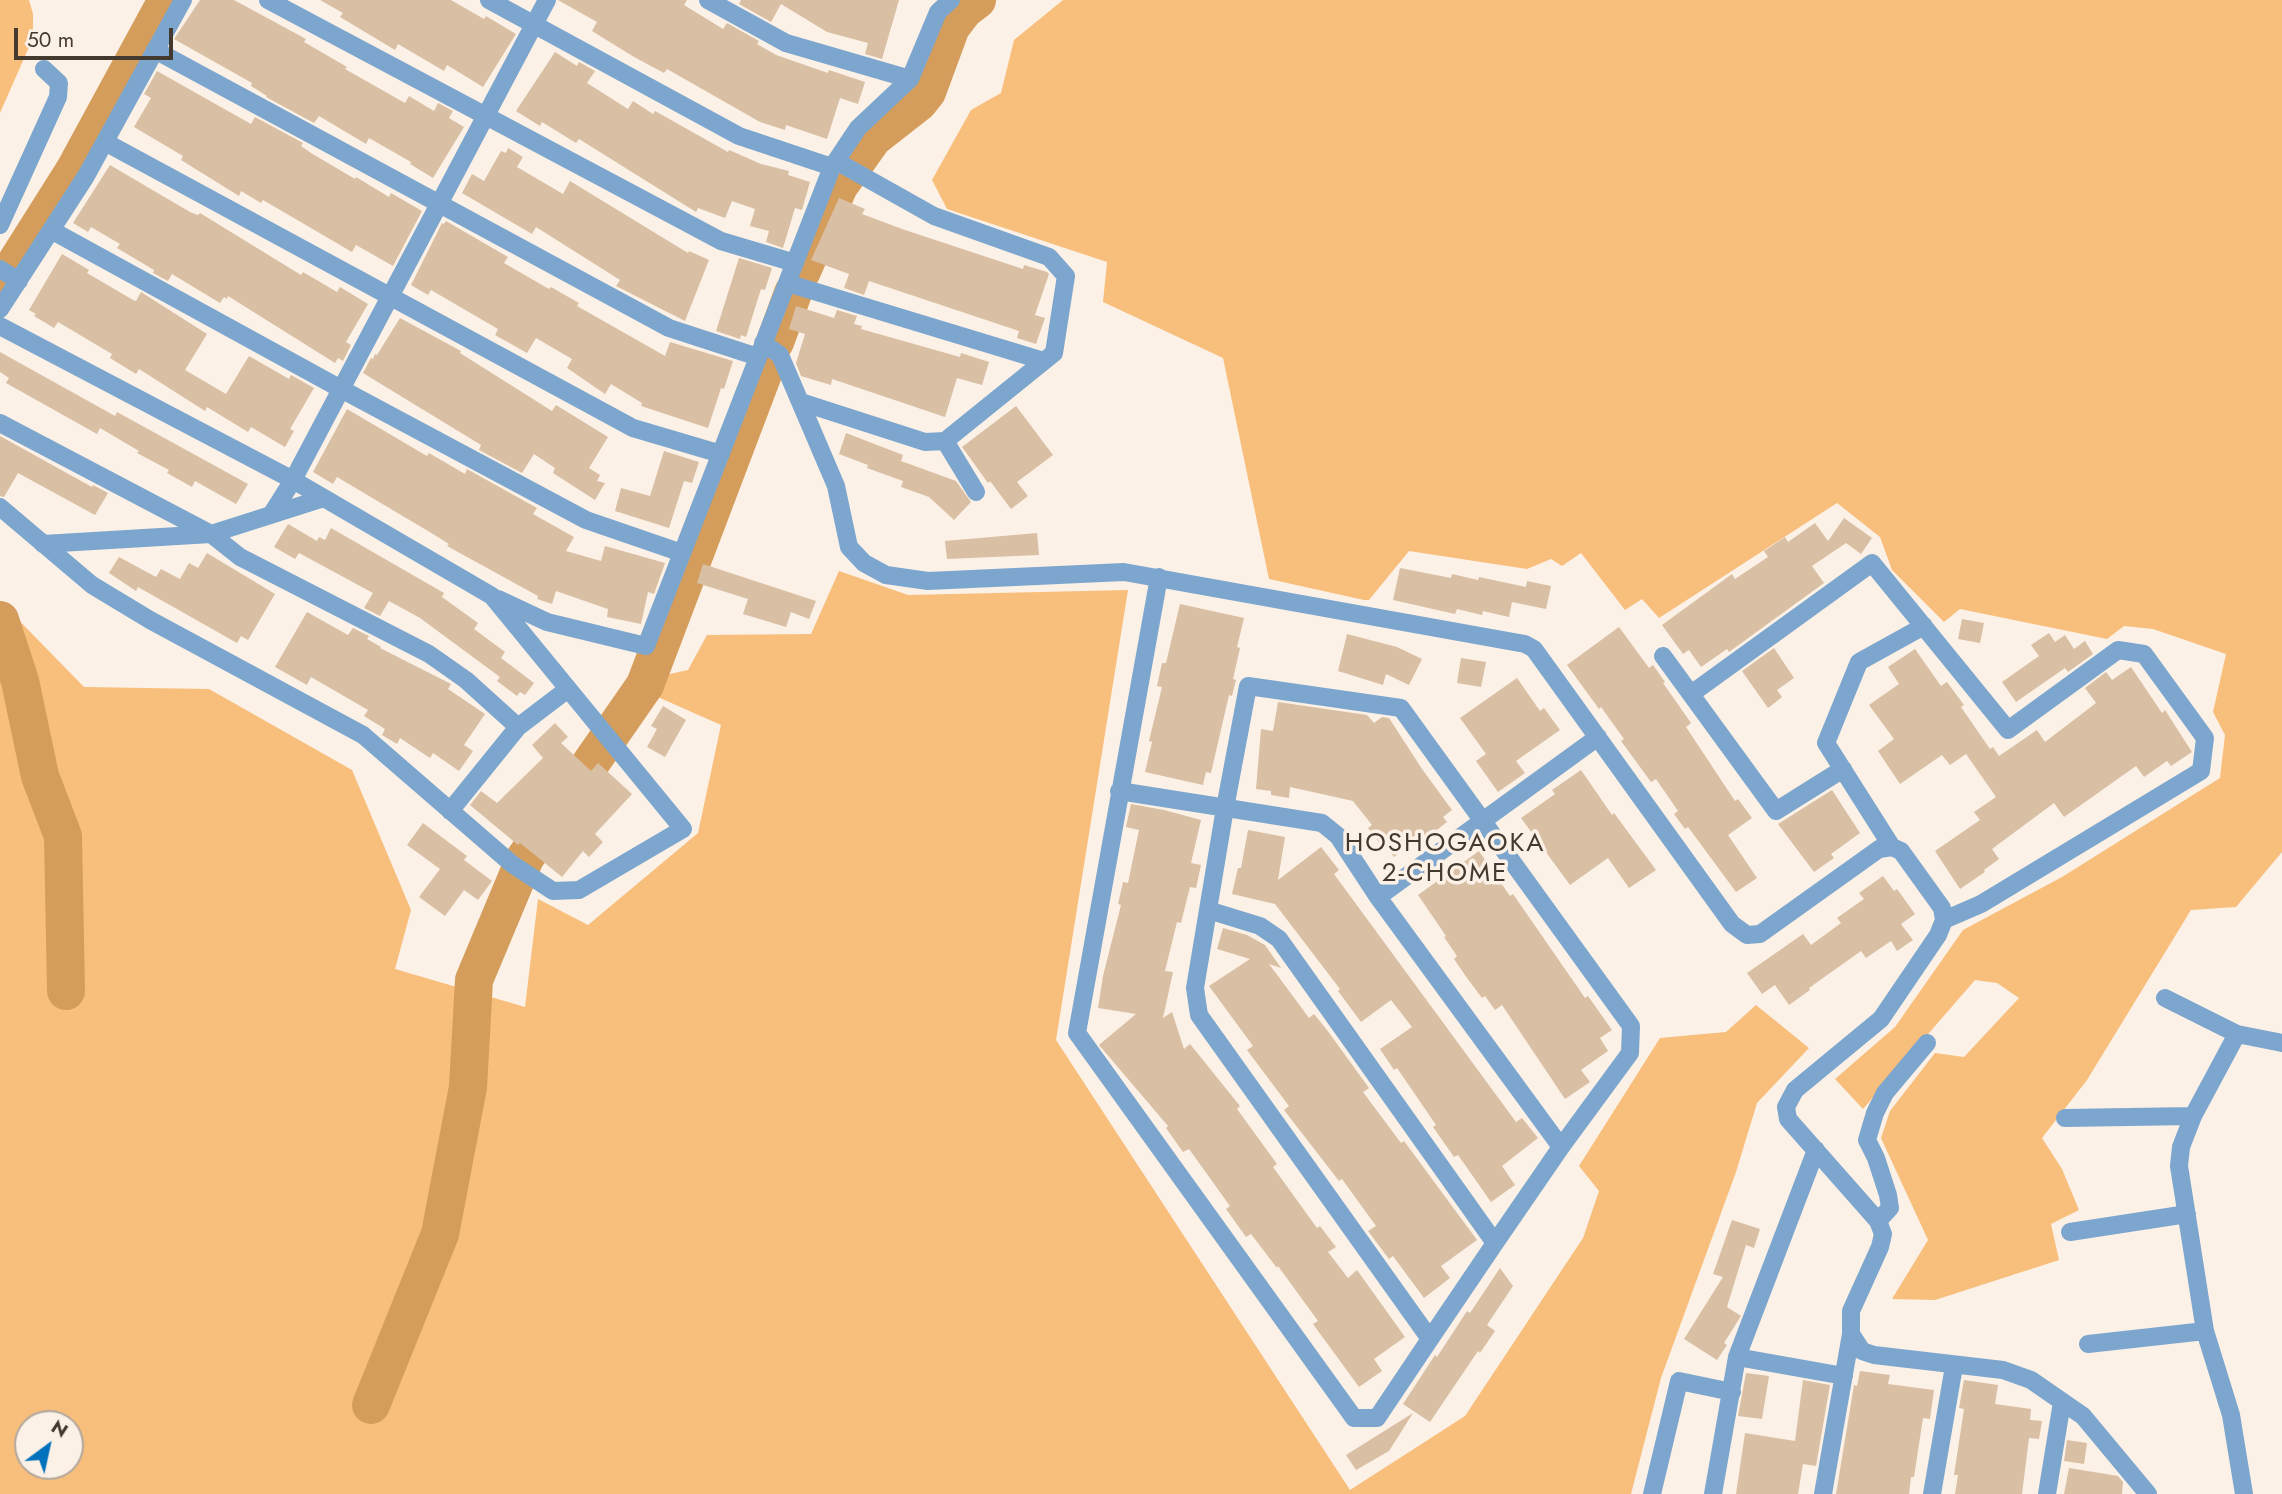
<!DOCTYPE html>
<style>
body{margin:0}
#map{position:relative;width:2282px;height:1494px;overflow:hidden;background:#fcf1e6;font-family:Jost,sans-serif}
canvas{display:block}
.north{position:absolute;left:14px;top:1410px;width:70px;height:70px;box-sizing:border-box;background:#fcf1e6;border:2px solid #b2a79c;border-radius:50%;rotate:33deg;font-size:19px;font-weight:700;line-height:28px;text-align:center;color:#44392e}
.north::after{content:'';display:block;margin:auto;width:24px;height:32px;background:#0271bc;clip-path:polygon(50% 0,100% 100%,50% 72%,0 100%)}
.scale{position:absolute;left:14px;top:28px;width:159px;height:32px;box-sizing:border-box;border:4px solid #44392e;border-top:0;padding-left:9px;font-size:21px;line-height:24px;white-space:nowrap;color:#44392e;-webkit-text-stroke:5px #fcf1e6;paint-order:stroke}
</style>
<div id="map">
<canvas width="2282" height="1494"></canvas>
<div class="north">N</div>
<div class="scale">50 m</div>
</div>
<script>
const context = document.querySelector('canvas').getContext('2d');
context.lineJoin = 'round';
function fill(path, color) { context.fillStyle = color; context.fill(path, 'evenodd'); }
const poly = rows => new Path2D(rows.map(r => 'M' + r).join(''));
function trace(path, color, width, dash) { context.strokeStyle = color; context.lineWidth = width; context.lineCap = dash ? 'butt' : 'round'; context.setLineDash(dash || []); context.stroke(path); }
function write(font, color, halo, rows, align = 'center') {
  context.font = font + ' Jost,sans-serif'; context.lineWidth = 7; context.setLineDash([]); context.textBaseline = 'middle'; context.strokeStyle = halo; context.fillStyle = color; for (const [text, x, y, turn = 0] of rows) {
    context.save(); context.translate(x, y); context.rotate((+turn || 0) * Math.PI / 180); context.textAlign = isNaN(turn) ? turn : align; if (halo) context.strokeText(text, 0, 0); context.fillText(text, 0, 0); context.restore();
  }
}
fill(poly([
 [0,0,29,0,33,14,33,38,0,113],
 [1063,0,2282,0,2282,852,2236,907,2191,910,2087,1080,2042,1138,2062,1169,2079,1210,2051,1224,2059,1260,1935,1300,1892,1299,1928,1240,1881,1138,1890,1111,1935,1053,1964,1057,2019,998,1997,983,1975,980,1863,1109,1835,1079,1895,1027,1963,930,2062,877,2220,778,2225,735,2213,712,2226,654,2153,629,2124,626,2107,639,1960,609,1944,622,1892,570,1880,537,1837,503,1659,618,1642,599,1625,610,1581,553,1562,566,1551,559,1527,569,1409,551,1369,600,1364,600,1269,579,1223,358,1103,302,1107,262,947,209,932,180,971,110,1001,93,1014,40],
 [839,571,908,595,1128,590,1056,1040,1350,1490,1465,1416,1583,1238,1599,1191,1579,1166,1660,1038,1726,1032,1756,1005,1809,1048,1757,1103,1736,1172,1661,1378,1631,1494,0,1494,0,601,84,687,209,689,352,770,411,910,395,969,525,1007,538,899,588,925,698,833,721,725,651,694,656,677,688,670,707,635,811,634],
 [28,1424,70,1424,70,1466,28,1466]
]), '#f8be7c');
trace(poly([
 [802,271,839,186,873,138,919,102,927,92,951,27,964,10,977,0],
 [0,288,74,171,167,0],
 [775,342,793,293],
 [0,620,20,681,40,776,63,836,66,991],
 [371,1405,440,1234,468,1087,474,980,525,858,645,685,769,358]
]), '#d59d5b', 38);
fill(poly([
 [200,0,234,0,306,39,304,42,347,67,345,69,405,103,409,96,434,111,438,103,453,111,449,118,464,127,433,178,410,164,411,162,369,138,366,144,319,116,314,123,266,97,267,96,251,86,252,83,174,39],
 [320,0,451,0,484,19,486,16,516,34,483,87,447,65,444,71,398,44,395,50,340,17,343,13],
 [558,0,687,0,684,5,723,29,727,23,759,41,757,44,776,55,828,73,829,70,865,82,858,104,840,98,827,139,786,125,785,130,760,122,667,69,664,73,634,57,592,31,597,22],
 [741,0,899,0,882,59,865,54,868,43,827,32,781,4,771,22,739,4],
 [555,52,577,66,579,62,595,71,587,83,628,109,633,101,653,114,655,111,728,152,729,150,761,164,789,171,788,175,810,182,802,210,795,208,783,248,766,242,769,231,750,226,755,209,732,201,725,218,698,208,696,212,579,139,576,143,542,122,540,126,516,111],
 [157,71,251,124,255,117,303,143,301,146,311,153,355,179,356,177,389,197,391,193,422,211,393,266,356,245,352,252,263,200,261,203,241,191,239,196,181,160,183,156,134,127,151,98,144,94],
 [508,148,523,157,517,167,563,194,570,181,688,253,689,251,709,260,685,321,616,286,620,280,536,227,532,234,462,193,472,174,484,181,501,151,506,153],
 [110,165,190,212,198,215,200,213,301,275,303,272,337,292,340,287,368,304,346,342,351,345,343,361,338,358,335,363,228,296,227,299,224,297,220,303,172,274,168,281,153,273,154,270,117,248,120,244,91,227,88,232,73,223],
 [839,198,865,209,862,214,902,229,1023,269,1024,265,1047,272,1049,274,1035,315,1045,318,1036,344,1017,338,1019,331,869,281,864,295,844,288,849,274,811,260],
 [446,221,508,257,504,263,549,289,551,287,579,303,577,306,665,356,670,342,733,361,724,389,721,388,708,428,641,406,642,403,611,384,605,394,567,368,572,359,536,338,527,353,495,335,498,329,431,290,428,295,411,285,442,223,444,224],
 [62,254,89,270,87,273,133,300,136,301,141,292,207,334,185,370,226,394,249,356,289,379,291,375,314,388,290,429,294,431,285,447,251,427,248,432,207,407,205,411,139,369,136,374,110,358,112,354,58,322,54,328,34,316,36,314,29,310],
 [739,258,772,268,765,290,761,289,746,337,741,335,740,339,716,331],
 [796,306,834,318,837,310,857,316,854,324,862,326,861,329,960,357,961,353,989,362,982,385,957,378,945,417,832,379,831,385,801,376,796,363,805,334,789,329],
 [400,318,461,351,460,353,552,411,556,405,608,437,589,468,600,475,597,481,605,483,595,500,553,473,555,468,534,454,522,473,479,450,481,445,363,373,371,358,373,359,375,354,377,355],
 [0,352,115,416,117,412,248,484,236,504,195,481,192,487,167,473,169,470,137,453,139,451,100,428,97,434,6,383,9,378,0,372],
 [1016,406,1053,455,1017,482,1028,496,1011,509,990,481,988,483,962,447],
 [347,409,427,456,429,453,465,474,467,469,537,508,533,514,574,537,566,551,601,561,605,546,665,563,654,594,648,592,641,624,607,617,608,609,556,591,552,604,537,599,538,596,447,546,449,544,433,534,337,477,333,484,313,472],
 [846,433,903,455,901,461,956,481,971,502,954,520,929,497,901,487,903,481,867,468,868,465,839,454],
 [0,436,92,487,93,485,108,493,95,515,18,473,4,497,0,496],
 [664,451,699,462,692,483,684,481,669,528,615,511,621,488,650,496],
 [1844,518,1872,538,1861,554,1846,543,1812,566,1824,583,1729,652,1727,649,1701,667,1689,650,1683,654,1662,625,1732,574,1735,579,1768,557,1764,551,1785,537,1788,542,1815,523,1828,541],
 [288,524,317,541,319,537,325,540,331,528,444,593,442,597,478,623,474,629,505,652,501,658,534,683,525,695,520,692,517,696,497,681,500,677,420,618,389,601,380,616,364,608,373,593,299,553,295,559,274,547],
 [1037,533,1039,555,947,559,945,541],
 [207,553,275,594,248,640,241,636,237,643,138,587,136,591,109,573,119,557,156,577,161,569,180,579,189,563,198,568],
 [703,564,816,601,809,619,791,612,786,627,743,614,748,599,697,583],
 [1400,568,1451,578,1452,574,1478,580,1479,577,1526,587,1527,581,1551,586,1546,609,1512,602,1509,617,1483,611,1482,615,1457,609,1455,614,1393,600],
 [1180,604,1244,618,1237,647,1240,648,1233,679,1236,680,1232,696,1229,695,1211,773,1206,772,1203,785,1145,772,1152,742,1149,741,1162,687,1157,686,1162,663,1166,663],
 [307,612,348,635,353,628,369,636,367,639,381,647,380,648,451,684,448,689,485,714,464,745,473,751,459,771,433,753,430,758,400,738,397,744,382,735,385,729,364,716,368,710,311,677,307,685,275,667],
 [1962,619,1984,623,1980,643,1958,639],
 [1619,627,1649,668,1653,665,1665,682,1663,683,1691,723,1686,727,1735,801,1738,799,1752,818,1728,835,1757,878,1736,892,1688,827,1685,829,1674,814,1678,811,1656,779,1651,782,1621,741,1624,739,1601,707,1599,709,1567,665],
 [2049,633,2055,642,2065,635,2074,649,2085,641,2093,654,2068,672,2065,668,2016,702,2002,682,2039,656,2031,645],
 [1347,634,1397,647,1422,659,1409,685,1386,674,1383,685,1338,671],
 [1774,648,1794,678,1777,690,1782,697,1768,708,1742,671],
 [1915,649,1941,686,1947,682,1964,705,1961,707,1990,749,1993,747,1999,756,2037,730,2045,742,2096,703,2085,688,2106,672,2112,680,2131,667,2162,713,2165,710,2192,752,2171,766,2167,761,2144,777,2136,766,2064,817,2054,803,1992,849,1999,859,1984,870,1985,872,1960,889,1935,851,1980,820,1974,812,1996,797,1966,754,1950,765,1942,755,1900,784,1878,751,1894,739,1869,705,1899,684,1888,667],
 [1461,658,1486,662,1481,687,1457,683],
 [1517,678,1540,711,1544,708,1560,730,1516,761,1525,773,1498,792,1476,761,1486,754,1460,718],
 [1278,702,1367,715,1374,723,1382,717,1389,718,1422,769,1452,810,1443,817,1447,822,1425,839,1422,835,1394,857,1386,847,1384,849,1368,828,1372,825,1353,801,1290,787,1289,798,1271,795,1271,791,1256,789,1261,729,1273,731],
 [663,706,686,720,665,757,647,747,657,729,651,726],
 [555,723,568,737,561,743,591,771,598,763,632,794,595,834,603,842,589,857,583,851,562,877,520,843,518,845,470,805,481,791,497,803,543,758,532,745],
 [1581,770,1612,815,1614,813,1656,870,1629,888,1608,858,1570,885,1521,818,1555,794,1552,790],
 [1832,790,1860,833,1831,854,1834,858,1814,872,1778,824],
 [1131,804,1164,810,1201,820,1191,863,1201,865,1196,888,1190,887,1181,923,1177,922,1165,971,1173,972,1163,1018,1172,1012,1184,1049,1190,1044,1240,1106,1237,1109,1277,1164,1273,1167,1317,1228,1320,1226,1336,1247,1328,1252,1348,1278,1357,1270,1405,1337,1374,1359,1382,1371,1359,1387,1313,1324,1318,1321,1278,1266,1277,1268,1251,1234,1246,1237,1226,1209,1230,1206,1189,1149,1183,1152,1166,1128,1168,1126,1099,1045,1136,1014,1098,1008,1103,976,1121,905,1118,904,1123,882,1128,883,1139,830,1126,827],
 [423,823,467,856,464,860,492,881,478,900,464,890,445,916,419,897,440,869,407,845],
 [1248,830,1285,837,1278,880,1321,847,1339,870,1334,874,1516,1122,1522,1118,1538,1138,1502,1166,1515,1185,1491,1202,1458,1155,1454,1157,1433,1127,1436,1125,1397,1068,1394,1070,1380,1049,1412,1027,1391,1000,1361,1022,1338,991,1340,989,1275,904,1232,894,1238,868,1241,868],
 [1479,851,1510,896,1513,894,1585,998,1588,996,1612,1030,1600,1038,1608,1051,1581,1070,1590,1082,1565,1099,1502,1005,1495,1010,1485,996,1482,998,1467,978,1454,959,1457,956,1444,937,1446,936,1418,895],
 [1883,876,1894,891,1897,889,1915,914,1901,924,1913,940,1897,951,1891,941,1866,958,1861,951,1809,988,1810,990,1789,1005,1775,985,1762,994,1747,973,1803,934,1811,945,1841,923,1837,918,1864,899,1859,893],
 [1223,928,1247,935,1265,945,1281,968,1269,964,1281,980,1309,1018,1314,1014,1327,1030,1369,1088,1363,1092,1401,1143,1404,1141,1477,1240,1441,1266,1450,1278,1424,1298,1393,1256,1389,1259,1368,1231,1376,1226,1342,1179,1339,1181,1284,1110,1289,1106,1247,1050,1253,1046,1209,986,1250,959,1217,949],
 [1732,1220,1760,1229,1754,1248,1746,1245,1727,1307,1741,1316,1724,1343,1727,1345,1717,1360,1684,1339,1723,1277,1713,1274],
 [1500,1268,1513,1286,1487,1325,1495,1331,1480,1353,1478,1351,1430,1422,1403,1404,1435,1355,1437,1357,1467,1311,1470,1313],
 [1860,1371,1890,1375,1888,1384,1934,1390,1930,1419,1923,1418,1914,1477,1911,1477,1909,1494,1836,1494,1854,1385,1857,1386],
 [1746,1373,1769,1376,1762,1419,1738,1416],
 [1803,1380,1830,1385,1816,1466,1803,1464,1798,1494,1736,1494,1745,1433,1795,1441],
 [1964,1380,1998,1385,1995,1404,2031,1409,2030,1420,2042,1421,2039,1439,2029,1438,2022,1494,1955,1494,1958,1475,1954,1475,1964,1409,1959,1408],
 [1413,1413,1389,1451,1356,1470,1346,1455],
 [2067,1440,2087,1443,2084,1464,2064,1461],
 [2069,1468,2118,1476,2123,1482,2122,1494,2064,1494]
]), '#d9bfa3');
trace(poly([
 [268,0,721,241,795,263],
 [489,0,739,136,832,167],
 [708,0,786,43,910,79],
 [155,50,669,328,758,357],
 [105,142,633,428,721,454],
 [0,225,58,97,59,83,44,69],
 [51,230,341,389,586,520,682,553],
 [0,269,19,281],
 [787,283,1044,361],
 [0,309,86,176,183,0],
 [0,326,293,480,492,596,683,829,579,890,553,891,512,864,363,735,150,620,92,585,0,507],
 [763,343,780,355,836,486,849,547,864,563,886,575,928,581,1124,572,1525,644,1534,649,1732,924,1747,935,1760,934,1879,849,1892,847,1901,851,1942,908,1944,920,1938,935,1881,1019,1795,1090,1786,1107,1788,1119,1878,1221,1883,1234,1880,1247,1851,1311,1851,1334,1862,1351,1874,1355,2003,1370,2031,1380,2083,1416,2148,1494],
 [801,402,925,442,945,441,1054,353,1066,276,1049,257,934,216,836,161],
 [0,423,211,534,240,557,429,654,466,680,518,727],
 [945,441,976,492],
 [271,515,293,480,547,0],
 [43,544,211,534,324,498],
 [1159,577,1077,1033,1354,1418,1377,1418,1430,1339,1495,1243,1561,1147,1630,1053,1631,1026,1401,708,1248,686,1225,808,1195,988,1199,1015,1430,1339],
 [498,599,547,622,646,646,832,167,858,128,910,79,938,12,951,0],
 [1663,656,1776,811,1843,769],
 [1691,694,1872,563,2008,730,2118,650,2144,654,2205,738,2201,771,1981,904,1944,920],
 [1119,791,1322,823,1338,836,1378,897,1561,1147],
 [450,811,518,727,568,689],
 [1892,847,1826,743,1859,662,1924,626],
 [1378,897,1598,737],
 [1208,910,1260,926,1279,939,1495,1243],
 [2165,998,2237,1034,2282,1043],
 [2237,1034,2193,1116,2181,1147,2179,1166,2205,1331,2231,1415,2244,1494],
 [2065,1118,2193,1116],
 [1878,1221,1890,1208,1888,1195,1876,1158,1867,1140,1875,1113,1885,1093,1927,1043],
 [2070,1232,2187,1214],
 [2088,1344,2205,1331],
 [1737,1357,1844,1376],
 [1652,1494,1679,1381,1732,1392],
 [1713,1494,1737,1357,1816,1150],
 [1823,1494,1851,1334],
 [1932,1494,1954,1366],
 [2047,1494,2062,1402]
]), '#7da6cf', 18);
context.letterSpacing = '2px';
write('26px', '#44392e', '#fcf1e6', [
 ["HOSHOGAOKA",1445,845],
 ["2-CHOME",1445,875]
]);
context.letterSpacing = '0px';
</script>
